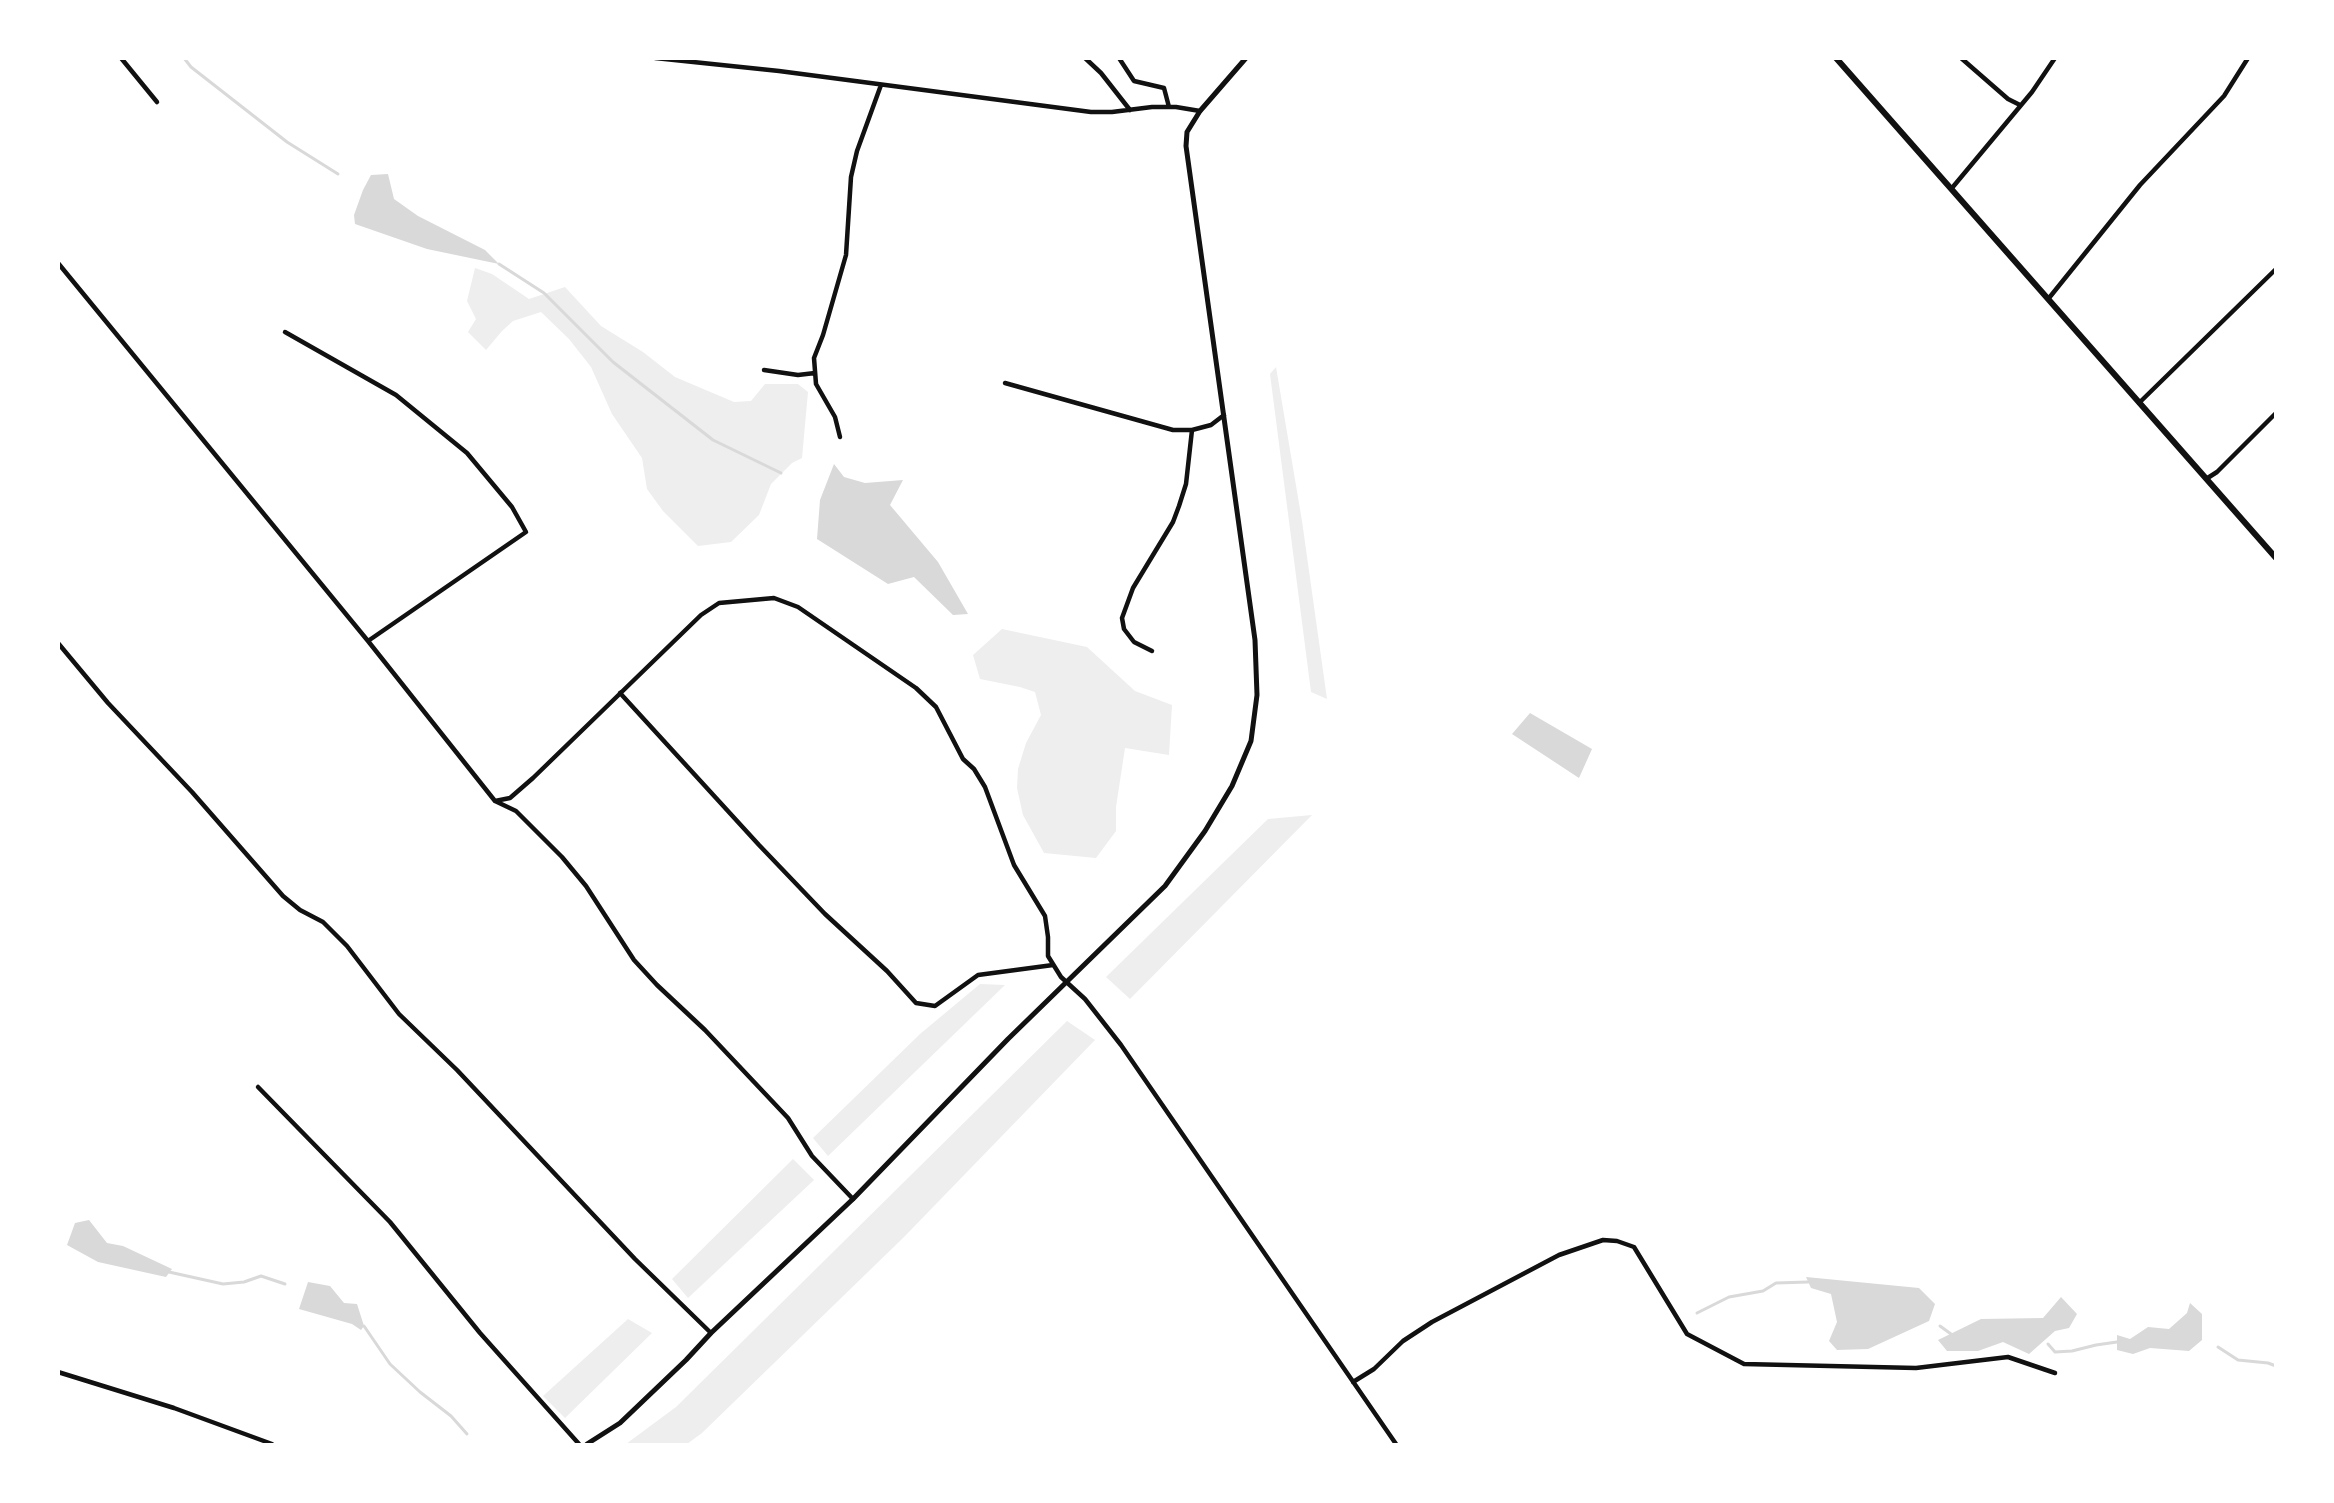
<!DOCTYPE html>
<style>
body{margin:0}
#map{position:relative;width:2334px;height:1503px;overflow:hidden;background:#fff;font-family:"DM Sans",sans-serif}
canvas{display:block}
.frame{position:absolute;inset:0;border:60px solid #fff;pointer-events:none}
</style>
<div id="map">
<canvas width="2334" height="1503"></canvas>
<div class="frame"></div>
</div>
<script>
const context = document.querySelector('canvas').getContext('2d');
context.lineJoin = 'round';
function fill(path, color) { context.fillStyle = color; context.fill(path, 'evenodd'); }
const poly = rows => new Path2D(rows.map(r => 'M' + r).join(''));
function trace(path, color, width, dash) { context.strokeStyle = color; context.lineWidth = width; context.lineCap = dash ? 'butt' : 'round'; context.setLineDash(dash || []); context.stroke(path); }
fill(poly([
 [475,268,492,274,529,299,565,287,601,326,643,352,675,377,734,402,751,401,765,384,798,384,808,392,802,458,792,463,771,484,759,515,731,542,698,546,663,511,647,489,642,458,612,414,591,367,569,339,541,312,513,321,502,331,486,350,468,332,476,319,467,301],
 [1276,367,1302,521,1327,699,1311,692,1270,374],
 [1002,629,1087,647,1135,691,1172,705,1169,755,1125,748,1116,807,1116,831,1096,858,1044,853,1023,815,1017,788,1018,769,1026,743,1041,715,1035,692,1020,687,980,679,973,655],
 [1312,815,1130,999,1106,977,1268,819],
 [980,984,1005,985,828,1156,813,1138,920,1034],
 [1067,1021,1095,1040,904,1237,702,1433,687,1444,626,1444,676,1407],
 [793,1159,814,1180,688,1298,672,1279],
 [628,1319,652,1333,565,1418,543,1396]
]), '#eee');
fill(poly([
 [388,174,394,199,418,216,485,250,499,264,427,249,355,224,354,215,363,190,371,175],
 [834,464,844,477,865,483,903,480,890,505,938,562,968,614,953,615,914,577,888,584,817,539,820,500],
 [1530,713,1592,749,1579,778,1512,734],
 [89,1220,107,1243,123,1246,172,1269,166,1277,98,1262,67,1245,75,1223],
 [1806,1277,1919,1288,1935,1304,1929,1321,1868,1349,1837,1350,1829,1341,1837,1322,1831,1294,1811,1288],
 [308,1282,330,1286,344,1303,357,1304,364,1326,361,1330,352,1324,299,1309],
 [2061,1297,2077,1314,2069,1328,2055,1331,2029,1354,2003,1342,1978,1351,1947,1351,1938,1340,1981,1319,2043,1318],
 [2190,1303,2202,1314,2202,1340,2189,1351,2150,1348,2133,1354,2117,1350,2117,1335,2130,1339,2148,1327,2169,1329,2187,1313]
]), '#d9d9d9');
trace(poly([
 [184,58,191,67,287,142,338,174],
 [499,264,544,293,613,362,713,440,781,473],
 [169,1272,223,1284,244,1282,261,1276,285,1284],
 [1697,1313,1729,1297,1763,1291,1776,1283,1808,1282],
 [364,1326,390,1364,420,1392,451,1416,467,1434],
 [1940,1326,1951,1334],
 [2048,1344,2055,1352,2072,1351,2096,1345,2117,1342],
 [2218,1347,2238,1360,2268,1363,2276,1366]
]), '#d9d9d9', 3);
trace(poly([
 [121,58,157,102],
 [655,58,779,71,1091,112,1112,112,1152,107,1176,107,1200,111],
 [1085,58,1101,73,1130,110],
 [1119,58,1134,81,1164,88,1169,107],
 [1961,58,2008,99,2020,105],
 [1952,188,2032,92,2055,58],
 [58,263,368,641,495,801,516,811,562,857,586,886,634,960,657,985,705,1030,788,1118,812,1156,853,1199],
 [2049,298,2140,185,2224,96,2248,58],
 [285,332,396,395,467,453,512,507,526,532,368,641],
 [764,370,798,375,815,373],
 [1005,383,1173,430,1192,430,1211,425,1224,415],
 [2139,403,2276,269],
 [840,437,835,417,816,384,814,358,823,335,846,255,851,177,857,151,881,85],
 [2206,479,2217,472,2276,413],
 [58,643,108,703,192,792,283,896,300,910,323,922,347,946,399,1014,457,1070,635,1259,711,1333],
 [1152,651,1134,642,1124,629,1122,618,1133,588,1173,522,1179,506,1186,484,1192,430],
 [620,693,759,845,825,914,887,971,916,1003,935,1006,978,975,1053,965],
 [495,801,510,798,533,778,701,615,719,603,774,598,798,607,916,688,936,707,963,759,974,769,985,787,1014,865,1045,916,1048,937,1048,956,1061,977,1085,999,1121,1045,1396,1444],
 [258,1087,390,1222,480,1333,579,1444],
 [58,1372,174,1408,272,1444],
 [1353,1382,1374,1369,1403,1341,1432,1322,1559,1255,1603,1240,1617,1241,1634,1247,1687,1334,1744,1364,1916,1368,2008,1357,2055,1373]
]), '#111', 4.5);
trace(poly([
 [587,1444,620,1423,686,1360,711,1333,853,1199,1008,1039,1165,886,1205,831,1232,786,1251,741,1257,695,1255,640,1186,146,1187,132,1200,111,1246,58]
]), '#111', 5);
trace(poly([
 [1836,58,2276,558]
]), '#111', 6);
</script>
